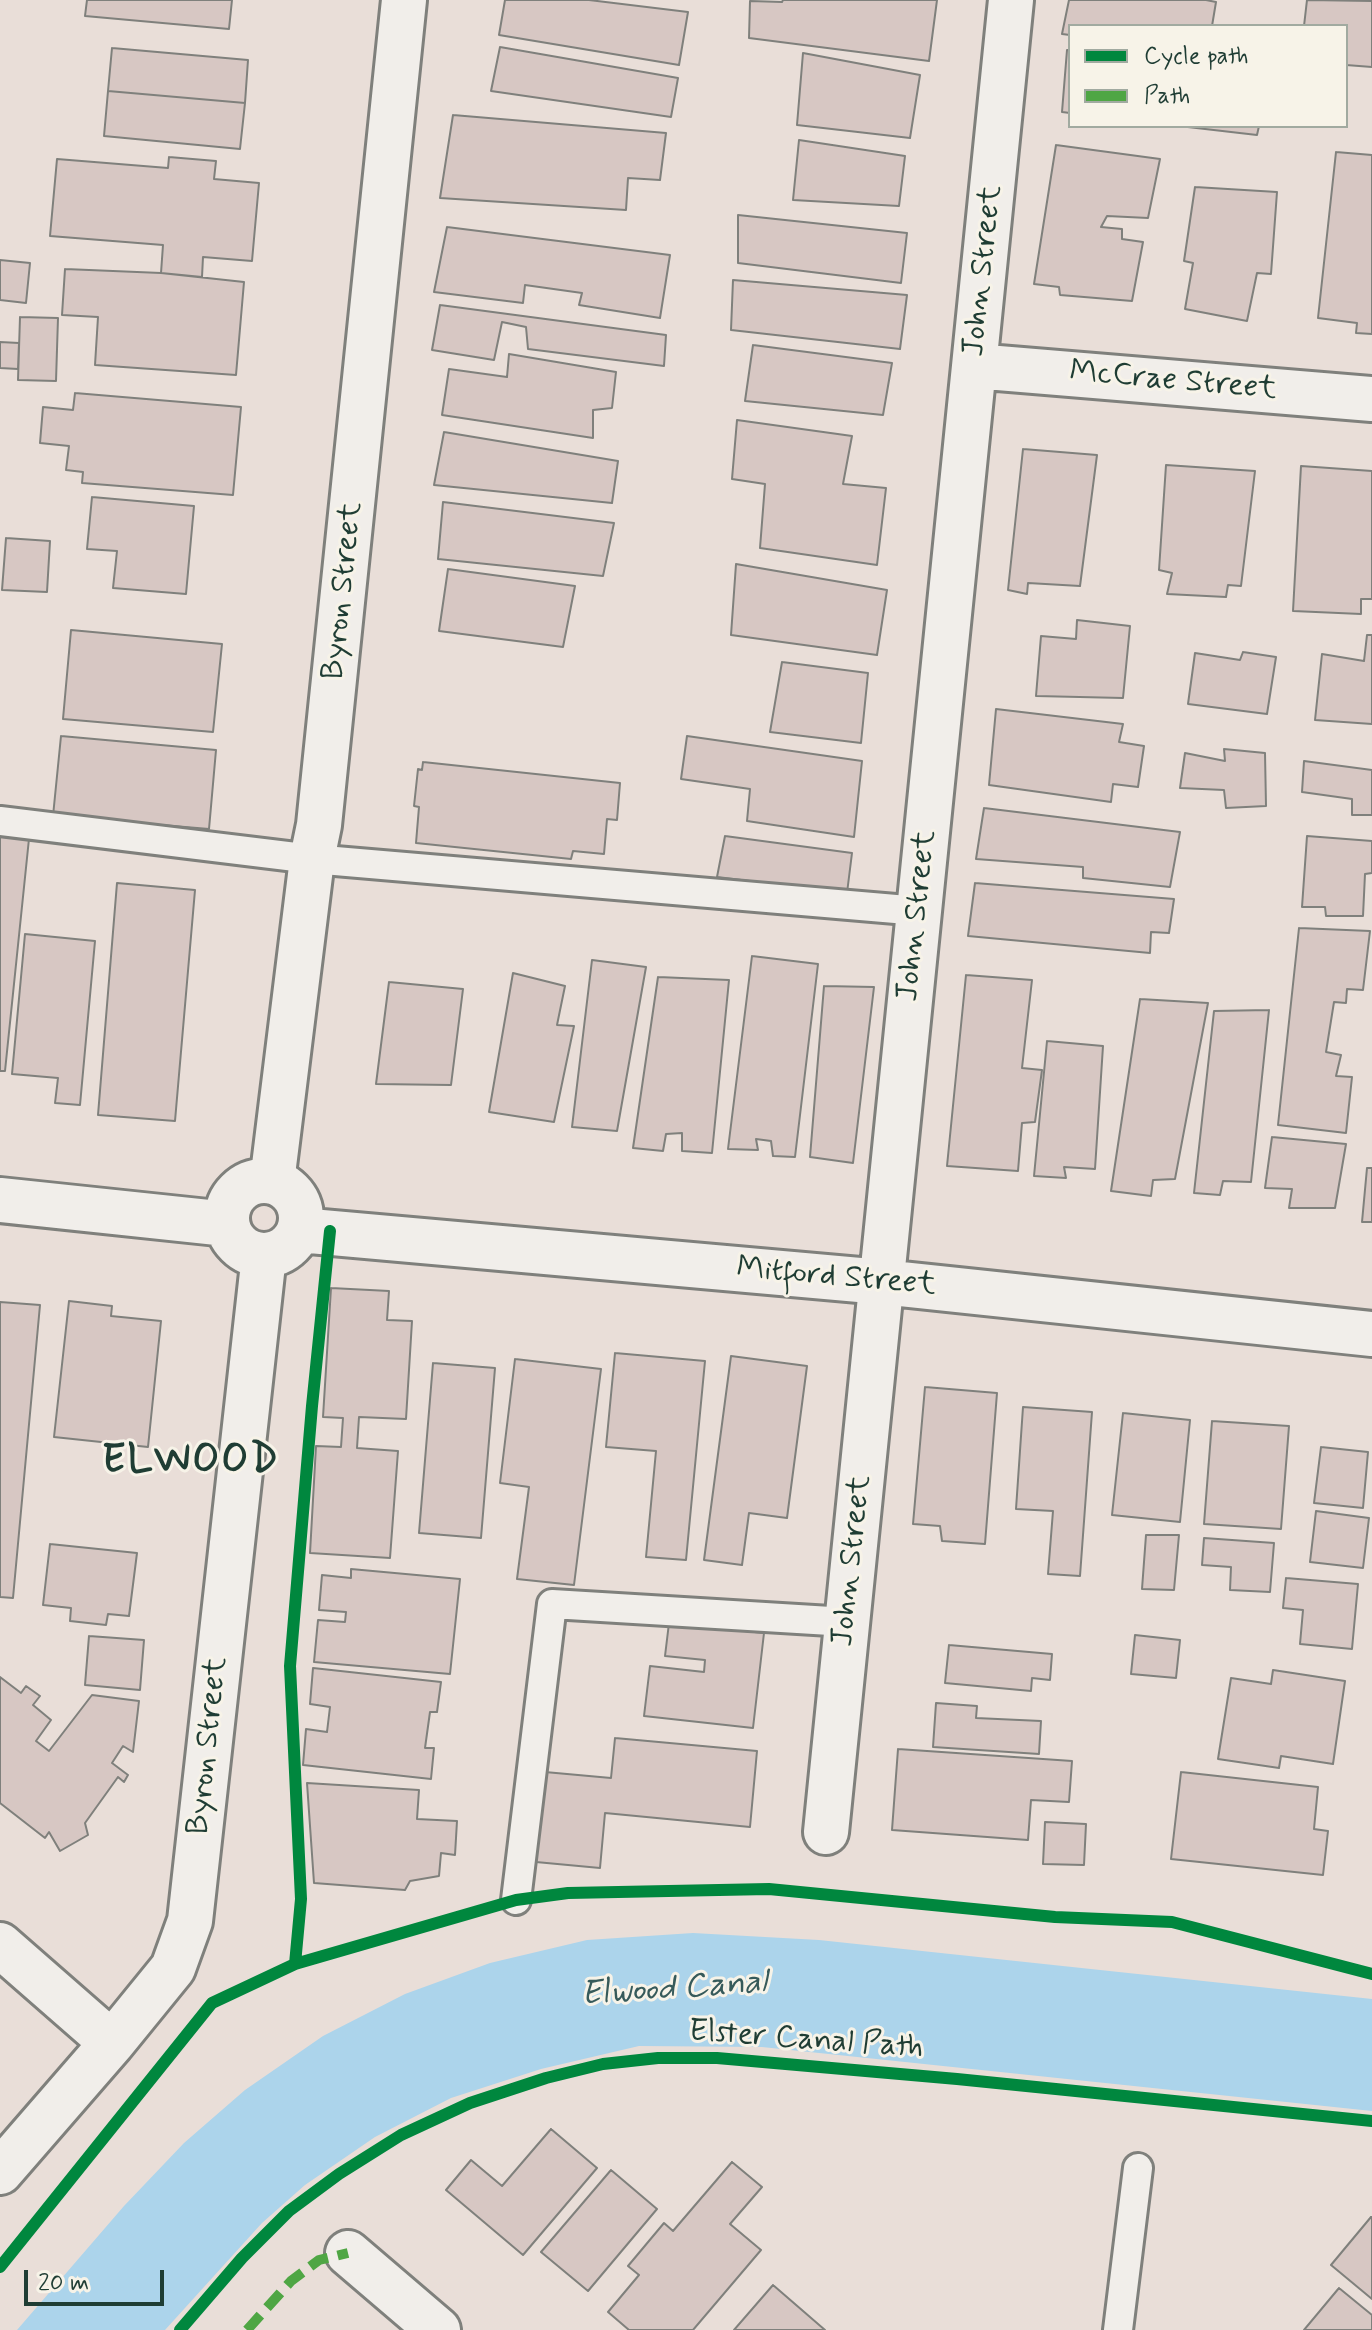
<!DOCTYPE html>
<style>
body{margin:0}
#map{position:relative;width:1372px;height:2330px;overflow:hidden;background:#e9ded8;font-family:Mynerve,sans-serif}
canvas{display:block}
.legend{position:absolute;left:1068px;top:24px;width:280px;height:104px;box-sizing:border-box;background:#f7f3e8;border:2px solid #a1aaa0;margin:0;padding:10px 14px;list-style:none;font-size:24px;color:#1f3d34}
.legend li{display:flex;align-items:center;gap:16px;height:40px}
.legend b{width:40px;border:2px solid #a1aaa0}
.scale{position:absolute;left:24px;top:2270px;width:140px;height:36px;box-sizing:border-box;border:4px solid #1f3d34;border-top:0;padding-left:10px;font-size:24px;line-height:28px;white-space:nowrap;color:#1f3d34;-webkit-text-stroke:6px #f7f3e8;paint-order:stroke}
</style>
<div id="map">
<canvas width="1372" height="2330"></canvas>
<ul class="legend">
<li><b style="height:10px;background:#00873e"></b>Cycle path</li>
<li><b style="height:10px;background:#4fa644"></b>Path</li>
</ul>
<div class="scale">20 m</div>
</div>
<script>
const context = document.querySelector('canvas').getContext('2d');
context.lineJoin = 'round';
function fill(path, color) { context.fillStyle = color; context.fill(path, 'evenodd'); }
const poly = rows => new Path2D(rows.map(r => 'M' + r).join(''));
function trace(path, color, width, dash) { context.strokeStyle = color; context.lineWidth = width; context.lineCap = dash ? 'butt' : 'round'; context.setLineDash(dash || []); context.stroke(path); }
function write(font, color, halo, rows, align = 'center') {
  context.font = font + ' Mynerve,sans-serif'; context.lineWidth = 6; context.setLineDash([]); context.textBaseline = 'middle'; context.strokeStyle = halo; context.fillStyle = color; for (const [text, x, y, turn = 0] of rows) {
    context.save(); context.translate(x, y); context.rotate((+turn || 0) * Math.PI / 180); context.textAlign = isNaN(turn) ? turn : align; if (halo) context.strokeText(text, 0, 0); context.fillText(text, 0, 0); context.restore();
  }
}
fill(poly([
 [693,1933,819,1940,1372,1999,1372,2111,762,2047,639,2046,541,2069,451,2098,375,2137,305,2185,262,2223,165,2330,17,2330,124,2206,184,2143,245,2090,323,2036,405,1994,490,1963,587,1940]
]), '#acd4eb');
const building = poly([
 [87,0,232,0,229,29,85,16,87,0],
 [505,0,589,0,688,12,679,65,499,35,505,0],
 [783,0,937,0,929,61,749,38,750,1,782,2,783,0],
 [1069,0,1206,0,1216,2,1212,26,1070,26,1070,35,1062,34,1069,0],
 [1307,0,1372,1,1372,67,1346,65,1346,26,1304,26,1307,0],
 [500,47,678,78,671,117,491,91,500,47],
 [112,48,248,60,245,103,108,91,112,48],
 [1067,50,1070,50,1070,113,1062,112,1067,50],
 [803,53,920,75,910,138,797,125,803,53],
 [108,91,245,103,240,149,104,136,108,91],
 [453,115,666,133,660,180,628,178,626,210,440,198,453,115],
 [1179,126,1259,126,1257,135,1179,126],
 [799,140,905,156,899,206,793,200,799,140],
 [1056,145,1160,159,1148,218,1107,216,1101,227,1122,229,1122,239,1143,242,1132,301,1060,295,1059,287,1034,284,1056,145],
 [1336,152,1372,155,1372,334,1356,333,1357,323,1318,318,1336,152],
 [169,157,216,161,214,179,259,183,252,261,203,257,202,277,161,273,163,245,50,236,57,159,168,168,169,157],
 [1195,187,1277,192,1271,274,1257,273,1247,321,1185,309,1193,263,1184,261,1195,187],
 [738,215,907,233,901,283,738,263,738,215],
 [447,227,670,255,660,318,579,305,582,293,525,285,523,303,434,292,447,227],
 [0,260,30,263,26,303,0,300,0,260],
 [65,269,161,273,244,282,236,375,95,365,98,317,62,315,65,269],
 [733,280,907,295,900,349,731,330,733,280],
 [440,305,666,335,664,366,528,349,526,327,502,322,494,360,432,350,440,305],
 [20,317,58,318,56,381,18,380,20,317],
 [0,342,19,343,18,369,0,368,0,342],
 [753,345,892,363,883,415,745,401,753,345],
 [509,354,616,372,612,408,593,410,593,438,442,415,449,369,507,377,509,354],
 [75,393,241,407,233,495,82,483,83,472,66,470,69,446,40,443,43,407,73,410,75,393],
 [737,420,852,436,843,484,886,488,877,565,760,548,765,484,732,479,737,420],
 [444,432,618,461,612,503,434,485,444,432],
 [1023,449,1097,455,1080,586,1028,583,1027,594,1008,590,1023,449],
 [1166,465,1255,471,1241,586,1228,585,1226,597,1167,594,1172,573,1159,570,1166,465],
 [1301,466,1372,471,1372,599,1361,599,1361,614,1293,611,1301,466],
 [92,497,194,506,186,594,113,588,117,551,87,549,92,497],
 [443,502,614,523,603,576,438,559,443,502],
 [6,538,50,541,47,592,2,590,6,538],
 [736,564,887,590,877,655,731,635,736,564],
 [448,569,575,586,563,647,439,631,448,569],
 [1077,620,1130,626,1123,698,1036,696,1041,636,1076,639,1077,620],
 [71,630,222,644,213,732,63,719,71,630],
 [1367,635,1372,635,1372,724,1315,720,1322,654,1364,661,1367,635],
 [1243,652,1276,657,1267,714,1188,704,1195,653,1240,660,1243,652],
 [782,662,868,673,861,743,770,732,782,662],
 [996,709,1123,724,1119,742,1144,746,1138,787,1113,784,1111,802,989,785,996,709],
 [61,736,216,750,209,829,53,816,61,736],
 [687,736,862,761,854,837,747,821,750,789,681,779,687,736],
 [1224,749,1265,753,1266,806,1226,808,1224,790,1180,788,1185,753,1225,761,1224,749],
 [1304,761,1372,770,1372,815,1352,815,1352,799,1302,792,1304,761],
 [423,762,620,783,617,820,607,819,604,854,573,851,571,859,416,843,419,807,414,806,418,769,422,770,423,762],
 [984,808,1180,832,1170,887,1083,878,1083,867,976,859,984,808],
 [0,826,30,829,5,1071,0,1071,0,826],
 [725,836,852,853,847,893,717,877,725,836],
 [1307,836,1372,841,1372,873,1365,874,1363,916,1326,916,1325,907,1302,907,1307,836],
 [117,883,195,890,175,1121,98,1115,117,883],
 [975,883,1174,899,1169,933,1151,932,1150,953,968,936,975,883],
 [1299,928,1370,931,1363,990,1347,989,1346,1003,1334,1002,1326,1052,1341,1055,1336,1076,1352,1077,1346,1133,1278,1125,1299,928],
 [25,934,95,941,80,1105,55,1103,58,1078,12,1074,25,934],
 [752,956,818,964,795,1157,773,1156,771,1141,756,1139,758,1150,728,1149,752,956],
 [592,960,646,967,617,1131,572,1127,592,960],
 [513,973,565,986,557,1025,574,1026,554,1122,489,1112,513,973],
 [966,975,1032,980,1022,1068,1042,1070,1035,1122,1022,1123,1018,1171,947,1166,966,975],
 [658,977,729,980,712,1153,682,1151,682,1133,666,1134,663,1151,633,1148,658,977],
 [389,982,463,989,451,1085,376,1084,389,982],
 [824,986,874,987,853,1163,810,1157,824,986],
 [1140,999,1208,1003,1175,1179,1153,1180,1151,1196,1111,1191,1140,999],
 [1269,1010,1251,1182,1223,1181,1220,1195,1194,1193,1214,1011,1269,1010],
 [1047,1041,1103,1046,1095,1169,1064,1167,1066,1178,1034,1176,1047,1041],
 [1272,1137,1346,1144,1335,1208,1289,1208,1292,1189,1265,1188,1272,1137],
 [1367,1168,1372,1168,1372,1222,1362,1222,1367,1168],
 [331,1288,389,1291,387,1320,412,1321,406,1419,359,1417,357,1448,398,1451,390,1558,310,1553,316,1446,341,1447,343,1418,323,1417,331,1288],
 [69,1301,112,1306,111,1316,161,1321,148,1447,54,1437,69,1301],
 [0,1302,40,1305,13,1598,0,1597,0,1302],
 [615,1353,705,1361,686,1560,646,1557,656,1451,606,1447,615,1353],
 [731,1356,807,1366,787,1518,749,1513,742,1565,704,1560,731,1356],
 [515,1359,601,1369,574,1585,517,1579,529,1487,500,1483,515,1359],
 [433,1363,495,1368,481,1538,419,1533,433,1363],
 [925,1387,997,1393,985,1544,942,1541,940,1526,913,1524,925,1387],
 [1023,1407,1092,1412,1080,1576,1048,1574,1053,1511,1016,1509,1023,1407],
 [1123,1413,1190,1420,1180,1522,1112,1515,1123,1413],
 [1212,1421,1289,1426,1281,1529,1204,1524,1212,1421],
 [1321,1447,1368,1452,1363,1508,1314,1503,1321,1447],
 [1316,1511,1369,1518,1363,1568,1310,1562,1316,1511],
 [1146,1535,1179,1535,1174,1590,1142,1589,1146,1535],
 [1204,1538,1274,1543,1270,1592,1230,1590,1231,1567,1202,1565,1204,1538],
 [50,1544,137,1553,129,1616,108,1614,106,1625,70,1621,71,1608,43,1605,50,1544],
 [351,1569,460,1579,450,1674,314,1662,318,1620,345,1622,346,1612,319,1610,322,1575,351,1578,351,1569],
 [1286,1578,1358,1584,1352,1649,1300,1644,1303,1610,1283,1608,1286,1578],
 [669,1623,764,1633,753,1728,644,1716,650,1666,704,1672,705,1660,665,1656,669,1623],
 [1135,1635,1180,1640,1176,1678,1131,1674,1135,1635],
 [89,1636,144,1640,140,1690,85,1685,89,1636],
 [949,1645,1052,1654,1050,1680,1032,1678,1031,1691,945,1683,949,1645],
 [313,1668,441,1682,437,1712,430,1712,425,1748,434,1748,431,1779,303,1765,306,1729,327,1732,330,1707,310,1704,313,1668],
 [1273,1670,1345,1681,1333,1764,1281,1756,1279,1768,1218,1759,1231,1678,1271,1684,1273,1670],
 [0,1677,21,1693,26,1686,40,1696,33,1705,51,1720,36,1741,49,1751,92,1695,139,1701,133,1752,123,1746,112,1763,128,1775,124,1782,118,1777,85,1823,88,1835,60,1851,49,1832,45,1838,0,1803,0,1677],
 [936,1703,977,1706,976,1718,1041,1721,1039,1754,933,1747,936,1703],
 [615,1738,757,1751,750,1827,605,1813,600,1868,536,1862,545,1772,611,1778,615,1738],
 [898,1749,1072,1761,1069,1802,1031,1800,1028,1840,892,1830,898,1749],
 [1181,1772,1318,1787,1314,1829,1328,1831,1323,1875,1171,1859,1181,1772],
 [307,1783,419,1790,417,1819,457,1821,455,1855,441,1853,439,1876,410,1881,405,1890,314,1883,307,1783],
 [1045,1822,1086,1824,1084,1865,1043,1864,1045,1822],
 [551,2129,597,2168,523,2255,446,2190,471,2160,502,2186,551,2129],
 [732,2162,762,2187,730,2224,761,2250,693,2330,629,2330,608,2312,639,2275,628,2266,664,2223,673,2231,732,2162],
 [611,2170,657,2209,588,2291,541,2252,611,2170],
 [1371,2217,1372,2217,1372,2299,1331,2265,1371,2217],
 [773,2285,825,2330,734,2330,773,2285],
 [1339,2288,1372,2315,1372,2330,1304,2330,1339,2288]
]);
fill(building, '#d7c7c3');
trace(building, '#7f807c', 2);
const lane = poly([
 [0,821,312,859,919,911],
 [516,1900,552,1604,847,1622],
 [1118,2330,1138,2168]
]);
const street = poly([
 [974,366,1372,399],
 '227 1218a37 37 0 1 1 74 0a37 37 0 1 1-74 0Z',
 [272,1182,312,859,319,825,404,0],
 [0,1200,227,1224],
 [299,1230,882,1282,1372,1334],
 [826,1832,1011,0],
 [0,1945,112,2043],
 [0,2172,112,2043,173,1968,190,1921,264,1255],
 [348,2253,438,2330]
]);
trace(lane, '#7f807c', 34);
trace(street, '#7f807c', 50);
trace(lane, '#f1eeea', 28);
trace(street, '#f1eeea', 44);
trace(poly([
 [247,2330,291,2281,319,2260,348,2253]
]), '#4fa644', 10, [20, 10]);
trace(poly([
 [295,1964,301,1899,290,1666,312,1406,330,1231],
 [0,2267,212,2003,295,1964,516,1900,568,1893,769,1889,1055,1917,1172,1922,1372,1974],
 [180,2330,242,2258,289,2211,339,2174,401,2135,470,2103,546,2078,603,2064,658,2058,717,2058,957,2079,1372,2121]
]), '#00873e', 12);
write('32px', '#1f3d34', '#f7f3e8', [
 ["John Street",984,271,-84],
 ["McCrae Street",1173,382,5],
 ["Byron Street",344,591,-84],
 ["John Street",918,916,-84],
 ["Mitford Street",836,1278,5],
 ["John Street",853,1561,-84],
 ["Byron Street",209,1746,-84],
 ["Elster Canal Path",806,2041,4]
]);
write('italic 34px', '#365a5a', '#f7f3e8', [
 ["Elwood Canal",674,1990,-4]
]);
context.letterSpacing = '2px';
write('bold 40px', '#1f3d34', '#f7f3e8', [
 ["ELWOOD",191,1463]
]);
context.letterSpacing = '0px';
</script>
